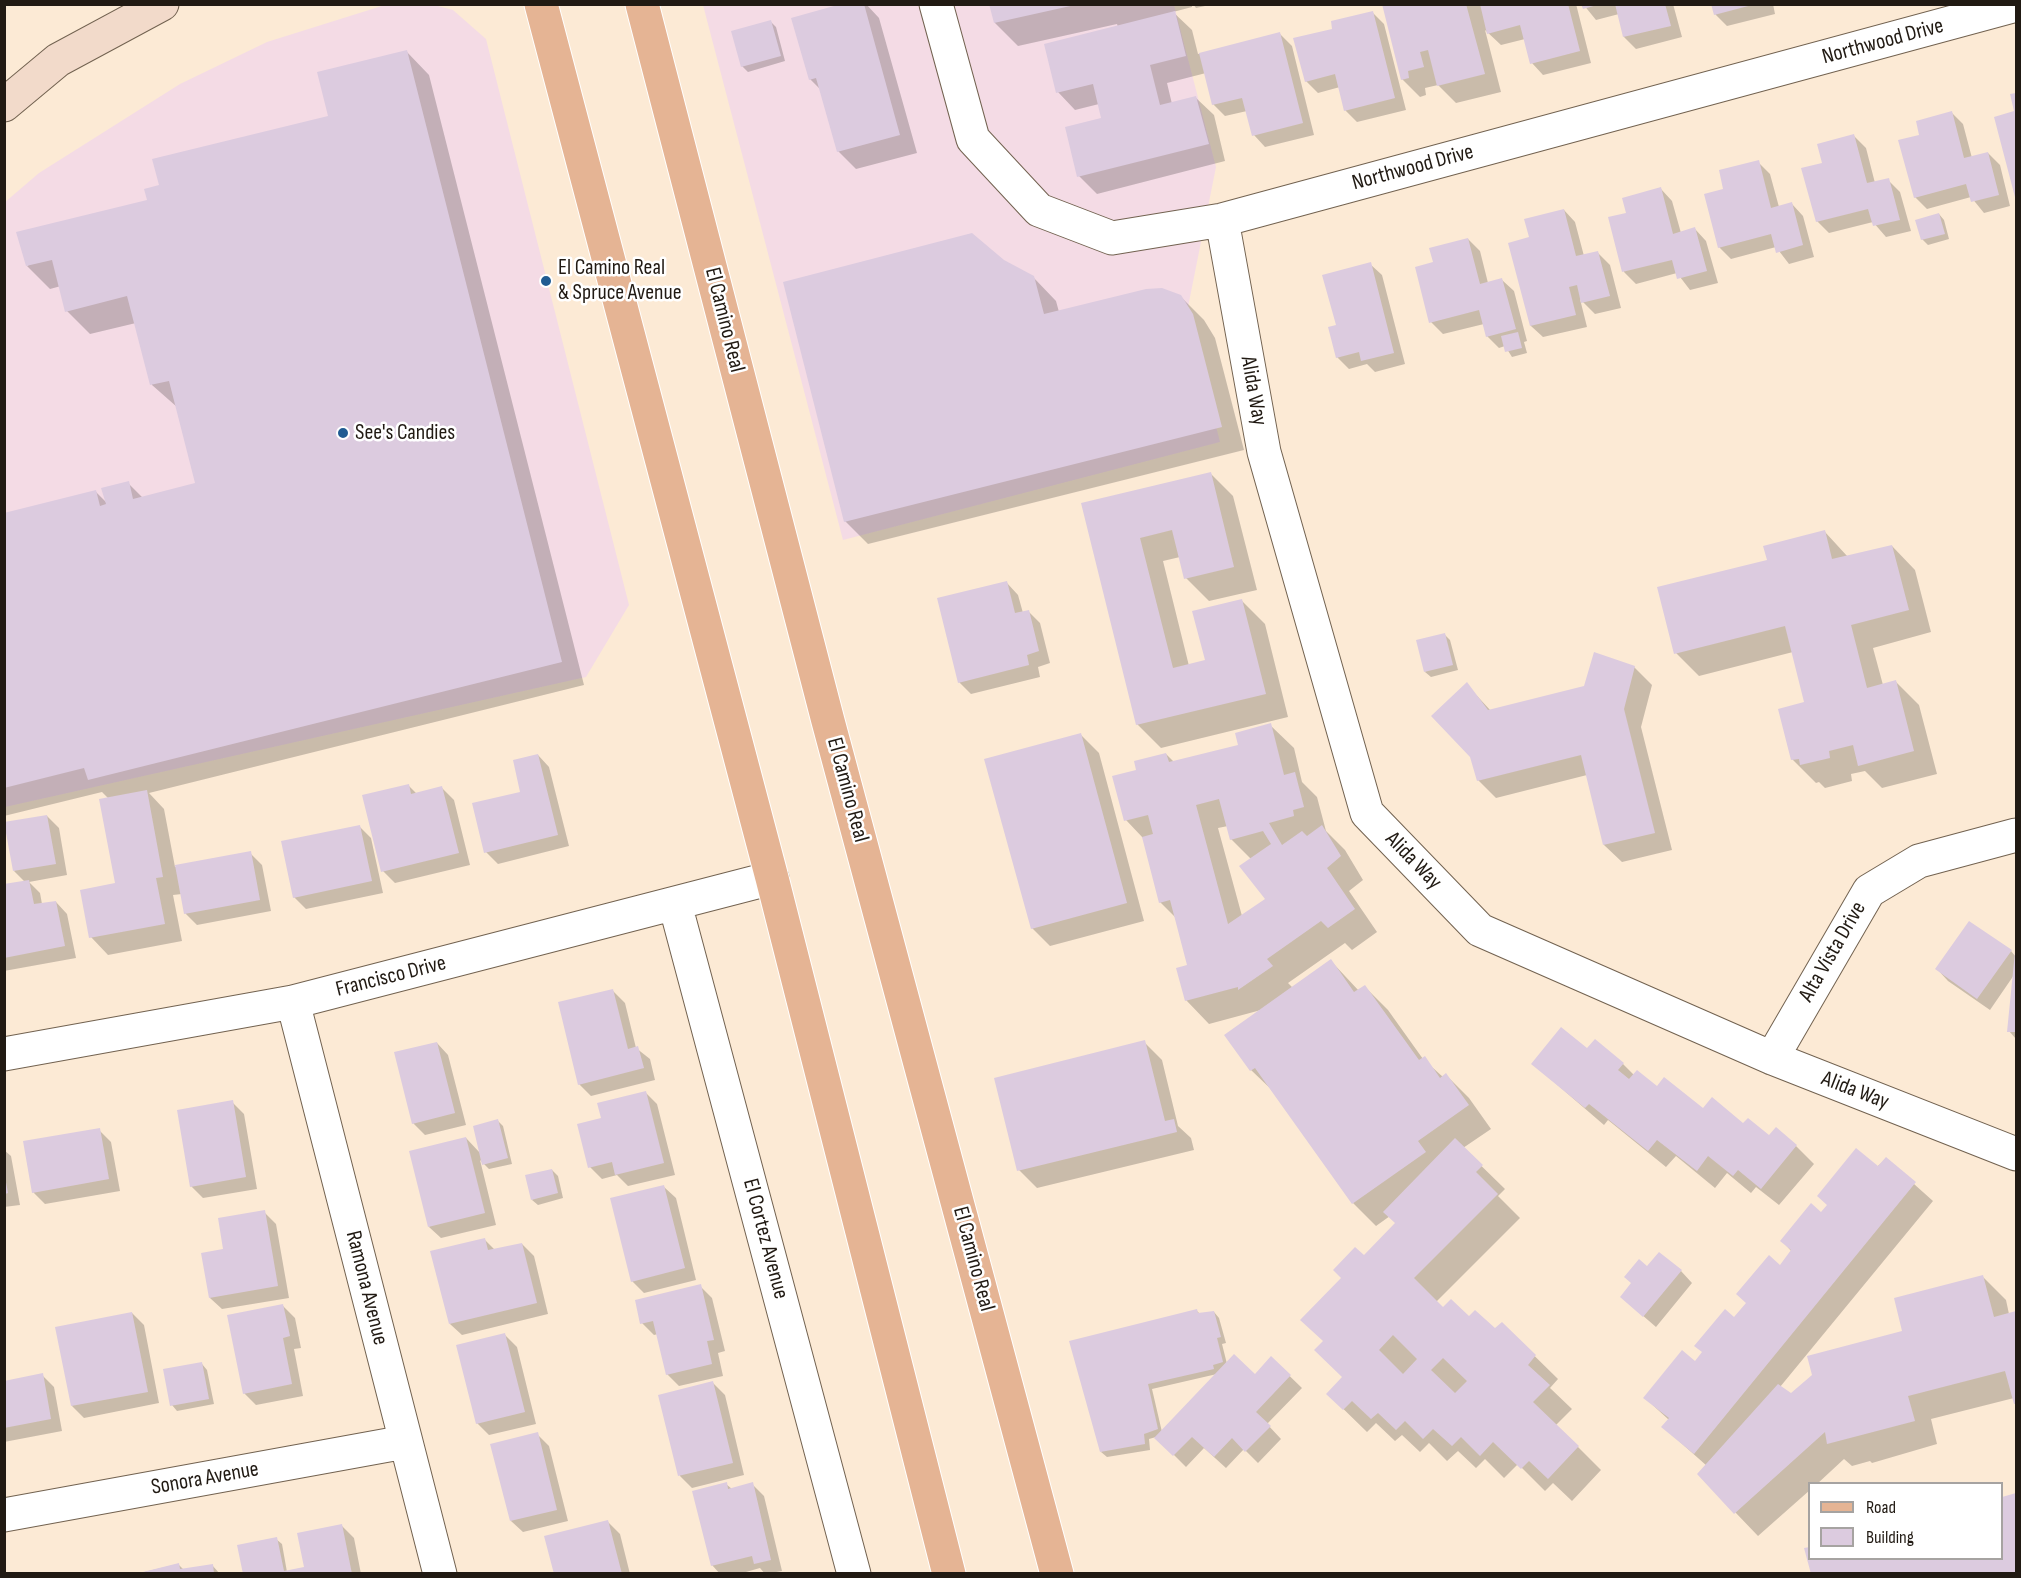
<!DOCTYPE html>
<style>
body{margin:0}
#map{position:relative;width:2021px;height:1578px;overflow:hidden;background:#fcead5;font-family:"Sofia Sans Condensed",sans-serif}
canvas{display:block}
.frame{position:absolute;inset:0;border:6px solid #211a13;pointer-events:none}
.legend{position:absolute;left:1808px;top:1482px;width:195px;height:78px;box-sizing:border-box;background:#fff;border:2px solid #a6a3a1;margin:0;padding:8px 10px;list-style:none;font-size:18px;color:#211a13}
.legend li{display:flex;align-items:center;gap:12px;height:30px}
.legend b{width:30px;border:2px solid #a6a3a1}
</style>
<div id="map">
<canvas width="2021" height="1578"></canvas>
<div class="frame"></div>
<ul class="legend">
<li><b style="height:8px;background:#e5b494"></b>Road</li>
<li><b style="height:16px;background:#dccbdf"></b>Building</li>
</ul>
</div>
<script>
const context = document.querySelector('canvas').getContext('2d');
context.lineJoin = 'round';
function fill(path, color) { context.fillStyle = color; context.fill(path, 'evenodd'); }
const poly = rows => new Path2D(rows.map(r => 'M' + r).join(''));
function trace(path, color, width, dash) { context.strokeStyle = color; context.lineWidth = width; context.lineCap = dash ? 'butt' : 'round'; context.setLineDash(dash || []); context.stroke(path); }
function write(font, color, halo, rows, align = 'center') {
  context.font = font + ' "Sofia Sans Condensed",sans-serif'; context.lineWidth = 5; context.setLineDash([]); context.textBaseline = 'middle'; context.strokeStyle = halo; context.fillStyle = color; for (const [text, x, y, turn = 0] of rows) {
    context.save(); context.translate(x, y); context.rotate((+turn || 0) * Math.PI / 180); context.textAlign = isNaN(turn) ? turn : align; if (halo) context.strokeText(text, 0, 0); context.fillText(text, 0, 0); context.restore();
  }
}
fill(poly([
 [385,5,434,5,453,10,486,39,629,605,586,677,5,807,4,203,39,173,180,84,267,42],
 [703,5,1174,5,1216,167,1187,312,1220,442,843,540]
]), '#f4dbe5');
fill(poly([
 [847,4,866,4,879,18,917,153,856,169,838,151,820,89,810,79],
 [991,4,1192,4,1192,7,1173,12,1192,30,1198,54,1280,34,1292,46,1314,135,1265,147,1254,135,1247,111,1225,116,1213,104,1206,73,1167,83,1172,104,1196,98,1214,115,1225,161,1097,194,1079,176,1103,119,1099,104,1075,110,1058,92,1118,27,1117,24,1018,46,995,23],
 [1193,4,1214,4,1196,8],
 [1383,4,1576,4,1591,63,1543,75,1532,63,1525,39,1501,45,1485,30,1501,92,1456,103,1438,85,1425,88,1426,95,1420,97,1402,79],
 [1583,4,1673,4,1682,37,1636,49,1624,37,1619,14,1596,20],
 [1713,4,1773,4,1775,14,1727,26,1715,14],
 [1372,12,1384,24,1406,110,1357,122,1345,110,1340,87,1318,93,1306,81,1334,30],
 [770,21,776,27,785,61,748,72,742,66],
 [406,51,429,75,584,685,149,793,164,809,175,867,250,853,262,865,271,911,197,925,185,913,182,894,173,895,182,941,108,955,91,937,116,884,108,798,102,792,4,816,4,515,96,492,107,503,128,483,143,498,197,484,177,407,152,385,136,323,90,334,67,311,61,286,50,289,27,266,148,201,161,186,330,117],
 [2016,94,2016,198,1996,118,2016,112,2012,95],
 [1951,112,1963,124,1972,158,1988,153,2000,165,2010,206,1984,213,1971,197,1927,209,1915,197,1921,137],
 [1854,136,1866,148,1875,183,1888,180,1900,192,1911,231,1886,237,1873,222,1829,233,1817,221,1824,164],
 [1758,162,1770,174,1779,207,1792,204,1803,216,1814,257,1789,264,1776,247,1731,259,1719,247,1725,190],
 [1661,189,1672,201,1681,233,1695,229,1706,241,1718,283,1690,290,1677,273,1636,284,1624,272,1610,218,1627,214],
 [1564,210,1575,222,1584,256,1598,253,1610,265,1621,308,1595,314,1580,299,1587,327,1543,337,1531,326,1531,238],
 [1939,214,1944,220,1949,239,1928,245,1922,239],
 [1468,239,1480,251,1488,283,1502,280,1514,291,1527,341,1524,342,1527,353,1512,357,1505,346,1499,348,1487,336,1484,324,1443,334,1431,322,1435,263],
 [1003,261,1033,277,1056,301,1059,312,1180,296,1204,320,1215,338,1244,450,868,544,845,521],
 [1370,264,1382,275,1405,364,1375,372,1367,364,1349,369,1337,357],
 [1210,473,1233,496,1257,590,1209,601,1186,578,1180,557,1163,561,1189,666,1207,661,1242,601,1265,624,1288,717,1161,748,1137,724,1083,504],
 [1825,532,1848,557,1892,546,1915,570,1931,632,1873,648,1883,685,1896,682,1919,705,1937,774,1882,788,1865,771,1851,774,1852,781,1825,788,1819,782,1816,783,1792,759,1806,704,1793,652,1699,676,1676,653,1768,561],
 [1007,583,1018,595,1023,613,1028,611,1040,623,1050,663,1038,667,1040,677,971,694,959,682],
 [1445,635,1450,640,1458,670,1431,677,1425,672],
 [1634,667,1652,685,1641,727,1672,850,1622,862,1604,845,1587,775,1496,798,1478,780,1467,685,1491,711,1585,688],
 [1270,725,1294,748,1302,782,1317,797,1326,831,1345,850,1363,880,1349,891,1377,932,1352,950,1345,943,1288,983,1293,988,1331,961,1359,991,1365,987,1388,1010,1423,1059,1443,1077,1446,1075,1469,1098,1491,1129,1463,1148,1505,1189,1498,1196,1520,1218,1436,1302,1443,1309,1495,1330,1502,1324,1558,1379,1550,1388,1572,1409,1556,1425,1601,1470,1572,1501,1553,1483,1545,1491,1518,1464,1504,1478,1485,1459,1476,1468,1458,1451,1447,1461,1429,1443,1420,1452,1402,1435,1395,1441,1376,1423,1367,1432,1328,1394,1344,1378,1325,1342,1364,1257,1397,1223,1390,1216,1376,1226,1353,1203,1275,1093,1251,1070,1261,1010,1209,1024,1186,1000,1188,966,1176,918,1160,902,1143,838,1126,820,1138,771,1166,754,1174,762,1240,746],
 [1228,826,1231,839,1251,859,1267,899,1242,916,1218,828],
 [1081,735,1099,753,1144,921,1050,946,1032,928],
 [538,755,549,767,569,846,498,864,486,852,522,793],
 [408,785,417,794,442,788,454,800,470,865,395,883,383,871],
 [47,816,59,828,67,875,29,882,40,893,42,904,56,902,67,914,76,958,4,971,4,886,25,882,14,871],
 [359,826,371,838,383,893,306,909,294,897],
 [2011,951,2016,957,2016,951,2016,1039,2009,1031,2014,975,1990,1010,1948,981,1937,969],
 [613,991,625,1003,636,1048,650,1059,655,1080,591,1096,579,1084],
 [1144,1042,1162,1060,1178,1126,1191,1138,1194,1150,1037,1188,1019,1170],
 [437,1043,448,1055,466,1125,425,1135,413,1123],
 [1587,1051,1623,1064,1634,1075,1703,1111,1796,1146,1814,1164,1779,1205,1756,1187,1751,1193,1727,1173,1715,1188,1676,1156,1666,1167,1608,1120,1604,1125,1533,1064],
 [645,1092,657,1104,675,1175,628,1186,617,1175,602,1179,590,1167,603,1119],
 [232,1102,244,1114,257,1189,203,1198,191,1186],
 [498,1121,503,1126,512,1164,489,1169,480,1160,496,1225,441,1238,429,1227,466,1138,481,1154],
 [99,1130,111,1142,120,1191,45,1204,33,1192],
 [4,1150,11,1156,20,1205,4,1207],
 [1886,1159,1933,1201,1780,1387,1791,1395,1904,1333,1983,1277,2006,1300,2009,1314,2016,1312,2016,1404,2014,1398,1931,1419,1937,1444,1872,1463,1870,1461,1852,1466,1844,1459,1817,1484,1810,1484,1810,1490,1758,1536,1735,1512,1707,1466,1663,1427,1669,1420,1645,1398,1695,1363,1735,1319,1792,1252,1782,1241,1822,1214],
 [552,1170,558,1176,563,1198,538,1205,532,1200],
 [664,1187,676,1198,696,1280,644,1293,632,1281],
 [264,1212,276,1224,289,1298,222,1309,210,1298,225,1250],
 [484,1239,495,1250,522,1244,534,1256,548,1314,462,1335,450,1324],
 [1647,1268,1681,1271,1692,1283,1656,1327,1634,1308],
 [700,1286,712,1298,725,1351,718,1353,723,1376,679,1386,667,1374,658,1334,654,1335,642,1323],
 [283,1306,295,1318,301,1348,294,1349,303,1396,256,1405,244,1393],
 [1197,1311,1201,1315,1214,1312,1219,1318,1226,1343,1222,1344,1227,1364,1255,1376,1271,1358,1302,1388,1267,1424,1281,1439,1258,1463,1244,1449,1226,1468,1204,1448,1186,1467,1156,1437,1149,1439,1150,1450,1107,1457,1101,1452],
 [1217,1374,1162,1432,1152,1389],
 [132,1313,144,1325,159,1403,84,1418,72,1406,57,1328],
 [505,1335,517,1347,536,1424,489,1435,477,1423],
 [202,1364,207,1370,214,1404,177,1411,172,1405],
 [42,1375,54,1387,62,1431,4,1442,4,1382],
 [713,1383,725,1395,744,1475,692,1488,680,1476,660,1396],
 [537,1434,549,1446,568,1521,523,1532,511,1521],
 [726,1484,732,1489,752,1484,764,1496,782,1571,765,1574,760,1568,739,1574,720,1574,712,1565],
 [2016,1494,2016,1574,1812,1574,1810,1558,2002,1558,2002,1498],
 [608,1522,620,1534,630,1574,555,1574],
 [342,1526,354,1538,361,1574,244,1574,276,1539,282,1544,287,1572,306,1568],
 [178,1564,184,1570,212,1565,220,1574,136,1574]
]), '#0003');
fill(poly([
 [841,4,864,4,900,135,837,152,816,78,809,80,791,18],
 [989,4,1075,4,1075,5,994,23],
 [1382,4,1466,4,1485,74,1437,86,1428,50,1420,52,1424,67,1408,71,1409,78,1401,80],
 [1480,4,1568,4,1580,51,1530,64,1520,25,1487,34],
 [1581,4,1597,4,1597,5,1583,9],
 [1615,4,1665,4,1671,26,1623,37],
 [1711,4,1751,4,1752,5,1714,15],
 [1175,11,1186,56,1150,65,1160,105,1196,96,1209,144,1077,177,1065,127,1101,118,1093,84,1056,93,1044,44],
 [1373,11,1395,98,1344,111,1335,74,1305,82,1293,38,1332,29,1331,21],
 [771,20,781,56,741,67,731,31],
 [1280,32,1303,123,1252,136,1242,98,1212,105,1199,53],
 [407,50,562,662,88,780,84,768,4,788,4,513,96,490,100,506,106,504,101,488,129,481,133,499,195,483,169,381,150,385,127,296,65,312,52,260,26,266,16,232,147,200,144,189,159,185,152,159,328,116,317,72],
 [2016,93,2016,201,1994,117,2014,111,2010,94],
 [1952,111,1964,158,1988,152,1999,195,1971,202,1966,184,1914,198,1898,140,1919,135,1916,121],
 [1854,134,1867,183,1889,178,1900,220,1873,226,1868,209,1816,222,1801,168,1822,163,1817,144],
 [1759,160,1771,208,1792,202,1803,245,1776,253,1771,234,1718,248,1704,194,1723,189,1719,170],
 [1661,187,1673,234,1695,227,1707,271,1677,279,1672,260,1622,272,1608,217,1626,213,1622,198],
 [1564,209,1576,256,1598,251,1610,296,1581,303,1577,285,1569,287,1576,315,1530,326,1508,243,1529,237,1524,219],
 [1939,213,1945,234,1921,240,1915,220],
 [972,233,1004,260,1034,276,1044,314,1146,289,1162,288,1181,295,1193,314,1222,427,844,522,783,282],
 [1468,238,1480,284,1502,278,1516,329,1486,337,1479,310,1429,323,1415,267,1433,262,1429,248],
 [1371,262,1394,353,1361,361,1359,352,1336,358,1328,327,1336,325,1322,275],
 [1518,332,1522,348,1505,352,1501,336],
 [1211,472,1234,567,1184,579,1172,530,1140,538,1173,668,1205,660,1192,611,1242,599,1266,694,1136,725,1081,503],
 [1825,530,1832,559,1892,545,1909,610,1851,625,1867,688,1896,680,1914,751,1858,766,1853,745,1829,751,1830,758,1800,765,1799,759,1791,760,1778,709,1804,702,1785,626,1674,654,1657,587,1767,560,1763,546],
 [1007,581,1015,613,1029,610,1039,651,1027,655,1029,665,958,683,937,598],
 [1445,633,1453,665,1424,672,1416,640],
 [1594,652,1635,666,1624,709,1655,833,1603,845,1581,755,1477,781,1470,757,1431,716,1467,682,1488,710,1584,686],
 [1271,723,1284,775,1295,772,1304,807,1293,810,1294,816,1269,823,1282,845,1302,831,1307,836,1322,825,1341,856,1327,868,1355,909,1328,928,1321,921,1267,959,1273,966,1238,990,1238,987,1185,1001,1176,968,1187,965,1170,900,1159,903,1142,837,1153,834,1148,815,1124,821,1112,776,1136,770,1134,761,1166,753,1169,762,1238,745,1235,733],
 [1219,799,1230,840,1263,831,1271,844,1239,866,1265,899,1228,924,1196,805],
 [1081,733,1127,903,1031,929,984,759],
 [538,754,558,835,484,853,472,803,520,792,513,760],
 [409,784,411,794,442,786,459,853,381,872,362,795],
 [147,790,163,877,156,878,165,924,89,938,80,890,115,883,99,799],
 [47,815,56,864,13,871,4,822],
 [360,825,372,881,293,898,281,841],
 [251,851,260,900,184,914,175,865],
 [29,880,34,904,56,901,65,946,4,958,4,884],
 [1969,921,2012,950,1977,999,1935,969],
 [2015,952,2016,952,2016,1032,2007,1032],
 [1331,959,1354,992,1365,985,1419,1060,1425,1056,1440,1078,1446,1073,1469,1105,1418,1141,1426,1152,1352,1204,1255,1068,1250,1071,1224,1035],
 [613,989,628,1049,638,1046,644,1068,578,1085,558,1002],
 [1561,1027,1587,1048,1595,1039,1624,1063,1618,1070,1629,1079,1637,1070,1657,1086,1664,1077,1703,1108,1712,1097,1743,1123,1748,1118,1769,1135,1776,1127,1797,1145,1761,1189,1738,1170,1733,1176,1708,1156,1697,1171,1657,1140,1648,1151,1589,1104,1585,1108,1531,1064],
 [1145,1040,1165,1121,1174,1119,1177,1132,1017,1171,994,1078],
 [437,1042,455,1113,412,1124,394,1052],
 [646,1091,664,1163,615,1175,612,1162,588,1168,577,1124,601,1118,597,1103],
 [233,1100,246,1177,190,1187,177,1110],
 [498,1119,508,1158,482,1165,473,1126],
 [100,1128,109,1179,32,1193,23,1141],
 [466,1137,485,1213,428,1227,409,1151],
 [1455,1138,1483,1165,1476,1172,1498,1194,1414,1278,1443,1307,1451,1299,1469,1316,1475,1310,1495,1328,1502,1322,1536,1355,1528,1365,1550,1385,1533,1402,1579,1446,1548,1479,1529,1461,1521,1469,1493,1442,1480,1456,1461,1437,1452,1446,1433,1429,1423,1439,1405,1421,1396,1430,1378,1413,1371,1419,1352,1401,1343,1410,1326,1394,1342,1377,1314,1350,1323,1341,1300,1320,1341,1278,1333,1270,1355,1247,1364,1255,1395,1223,1383,1212],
 [1393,1335,1417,1359,1403,1374,1379,1350],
 [1443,1358,1467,1381,1455,1393,1431,1370],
 [1856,1148,1878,1166,1886,1157,1916,1182,1694,1454,1661,1427,1669,1418,1643,1398,1682,1350,1695,1361,1702,1352,1694,1346,1725,1309,1734,1317,1746,1303,1736,1294,1769,1255,1780,1265,1791,1250,1780,1241,1811,1203,1821,1212,1827,1205,1817,1196],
 [552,1169,558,1193,531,1200,525,1175],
 [5,1177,8,1193,5,1194],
 [664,1185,685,1268,631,1282,610,1198],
 [265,1210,278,1286,209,1298,201,1253,223,1249,218,1218],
 [485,1238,488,1250,522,1243,537,1303,449,1324,430,1251],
 [1659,1252,1682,1270,1643,1317,1620,1297,1631,1283,1624,1277,1639,1259,1647,1266],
 [1983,1275,1994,1317,2016,1311,2016,1404,2014,1404,2005,1371,1908,1396,1915,1421,1827,1444,1825,1432,1734,1514,1697,1474,1778,1384,1791,1393,1812,1375,1807,1356,1902,1331,1894,1298],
 [701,1284,714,1340,707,1341,712,1364,666,1375,653,1321,640,1324,635,1300],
 [283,1304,290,1336,283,1338,292,1384,243,1394,227,1315],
 [1197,1309,1198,1313,1214,1311,1221,1337,1217,1338,1223,1362,1213,1365,1214,1369,1148,1384,1158,1429,1144,1434,1145,1444,1100,1452,1069,1341],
 [132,1312,148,1392,71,1406,55,1327],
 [505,1333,525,1412,476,1424,456,1345],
 [1234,1354,1255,1374,1271,1356,1291,1375,1256,1412,1271,1426,1245,1452,1232,1438,1214,1457,1192,1437,1173,1456,1154,1438],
 [202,1362,209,1399,170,1406,163,1369],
 [43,1373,51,1419,4,1428,4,1381],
 [713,1381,733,1463,678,1476,658,1395],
 [538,1432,557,1510,510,1521,490,1444],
 [727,1482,728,1489,753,1482,771,1560,754,1564,752,1556,711,1566,692,1491],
 [2016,1493,2016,1574,1811,1574,1804,1548,1810,1547,1810,1558,2002,1558,2002,1497],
 [608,1520,622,1574,554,1574,544,1536],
 [342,1524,352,1574,243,1574,237,1545,277,1537,284,1571,304,1567,297,1533],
 [179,1563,180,1569,213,1564,214,1574,135,1574]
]), '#dccbdf');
const minor = poly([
 [936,4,973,139,1039,210,1112,238,1222,220,2016,5],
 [1222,220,1264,452,1367,813,1480,930,1772,1058,2016,1154],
 [675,904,854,1574],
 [293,1002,440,1574],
 [4,1054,293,1002,772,878],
 [1772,1058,1869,891,1919,861,2016,835],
 [4,1515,405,1442]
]);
const secondary = poly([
 [4,105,58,60,162,4]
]);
const primary = poly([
 [541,4,772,878,949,1574],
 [642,4,828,721,1057,1574]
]);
trace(minor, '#726250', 35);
trace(secondary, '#726250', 35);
trace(primary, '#fff', 35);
trace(minor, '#fff', 33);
trace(secondary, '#f2daca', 33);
trace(primary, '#e5b494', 33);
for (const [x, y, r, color] of [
 [546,281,6,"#205b92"],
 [343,433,6,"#205b92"]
]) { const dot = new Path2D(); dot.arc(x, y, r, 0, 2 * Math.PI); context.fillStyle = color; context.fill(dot); trace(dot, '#fff', 2); }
write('22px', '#211a13', '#fff', [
 ["Northwood Drive",1883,42,-15],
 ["Northwood Drive",1413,168,-15],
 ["El Camino Real",724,320,76],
 ["Alida Way",1253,391,80],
 ["El Camino Real",847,790,75],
 ["Alida Way",1413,861,46],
 ["Alta Vista Drive",1833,952,-60],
 ["Francisco Drive",391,977,-14],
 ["Alida Way",1855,1091,21],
 ["El Cortez Avenue",765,1239,75],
 ["El Camino Real",973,1259,75],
 ["Ramona Avenue",366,1288,76],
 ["Sonora Avenue",205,1479,-10]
]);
write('22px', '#211a13', '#fff', [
 ["El Camino Real",558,268],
 ["& Spruce Avenue",558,293],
 ["See's Candies",355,433]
], 'left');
</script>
